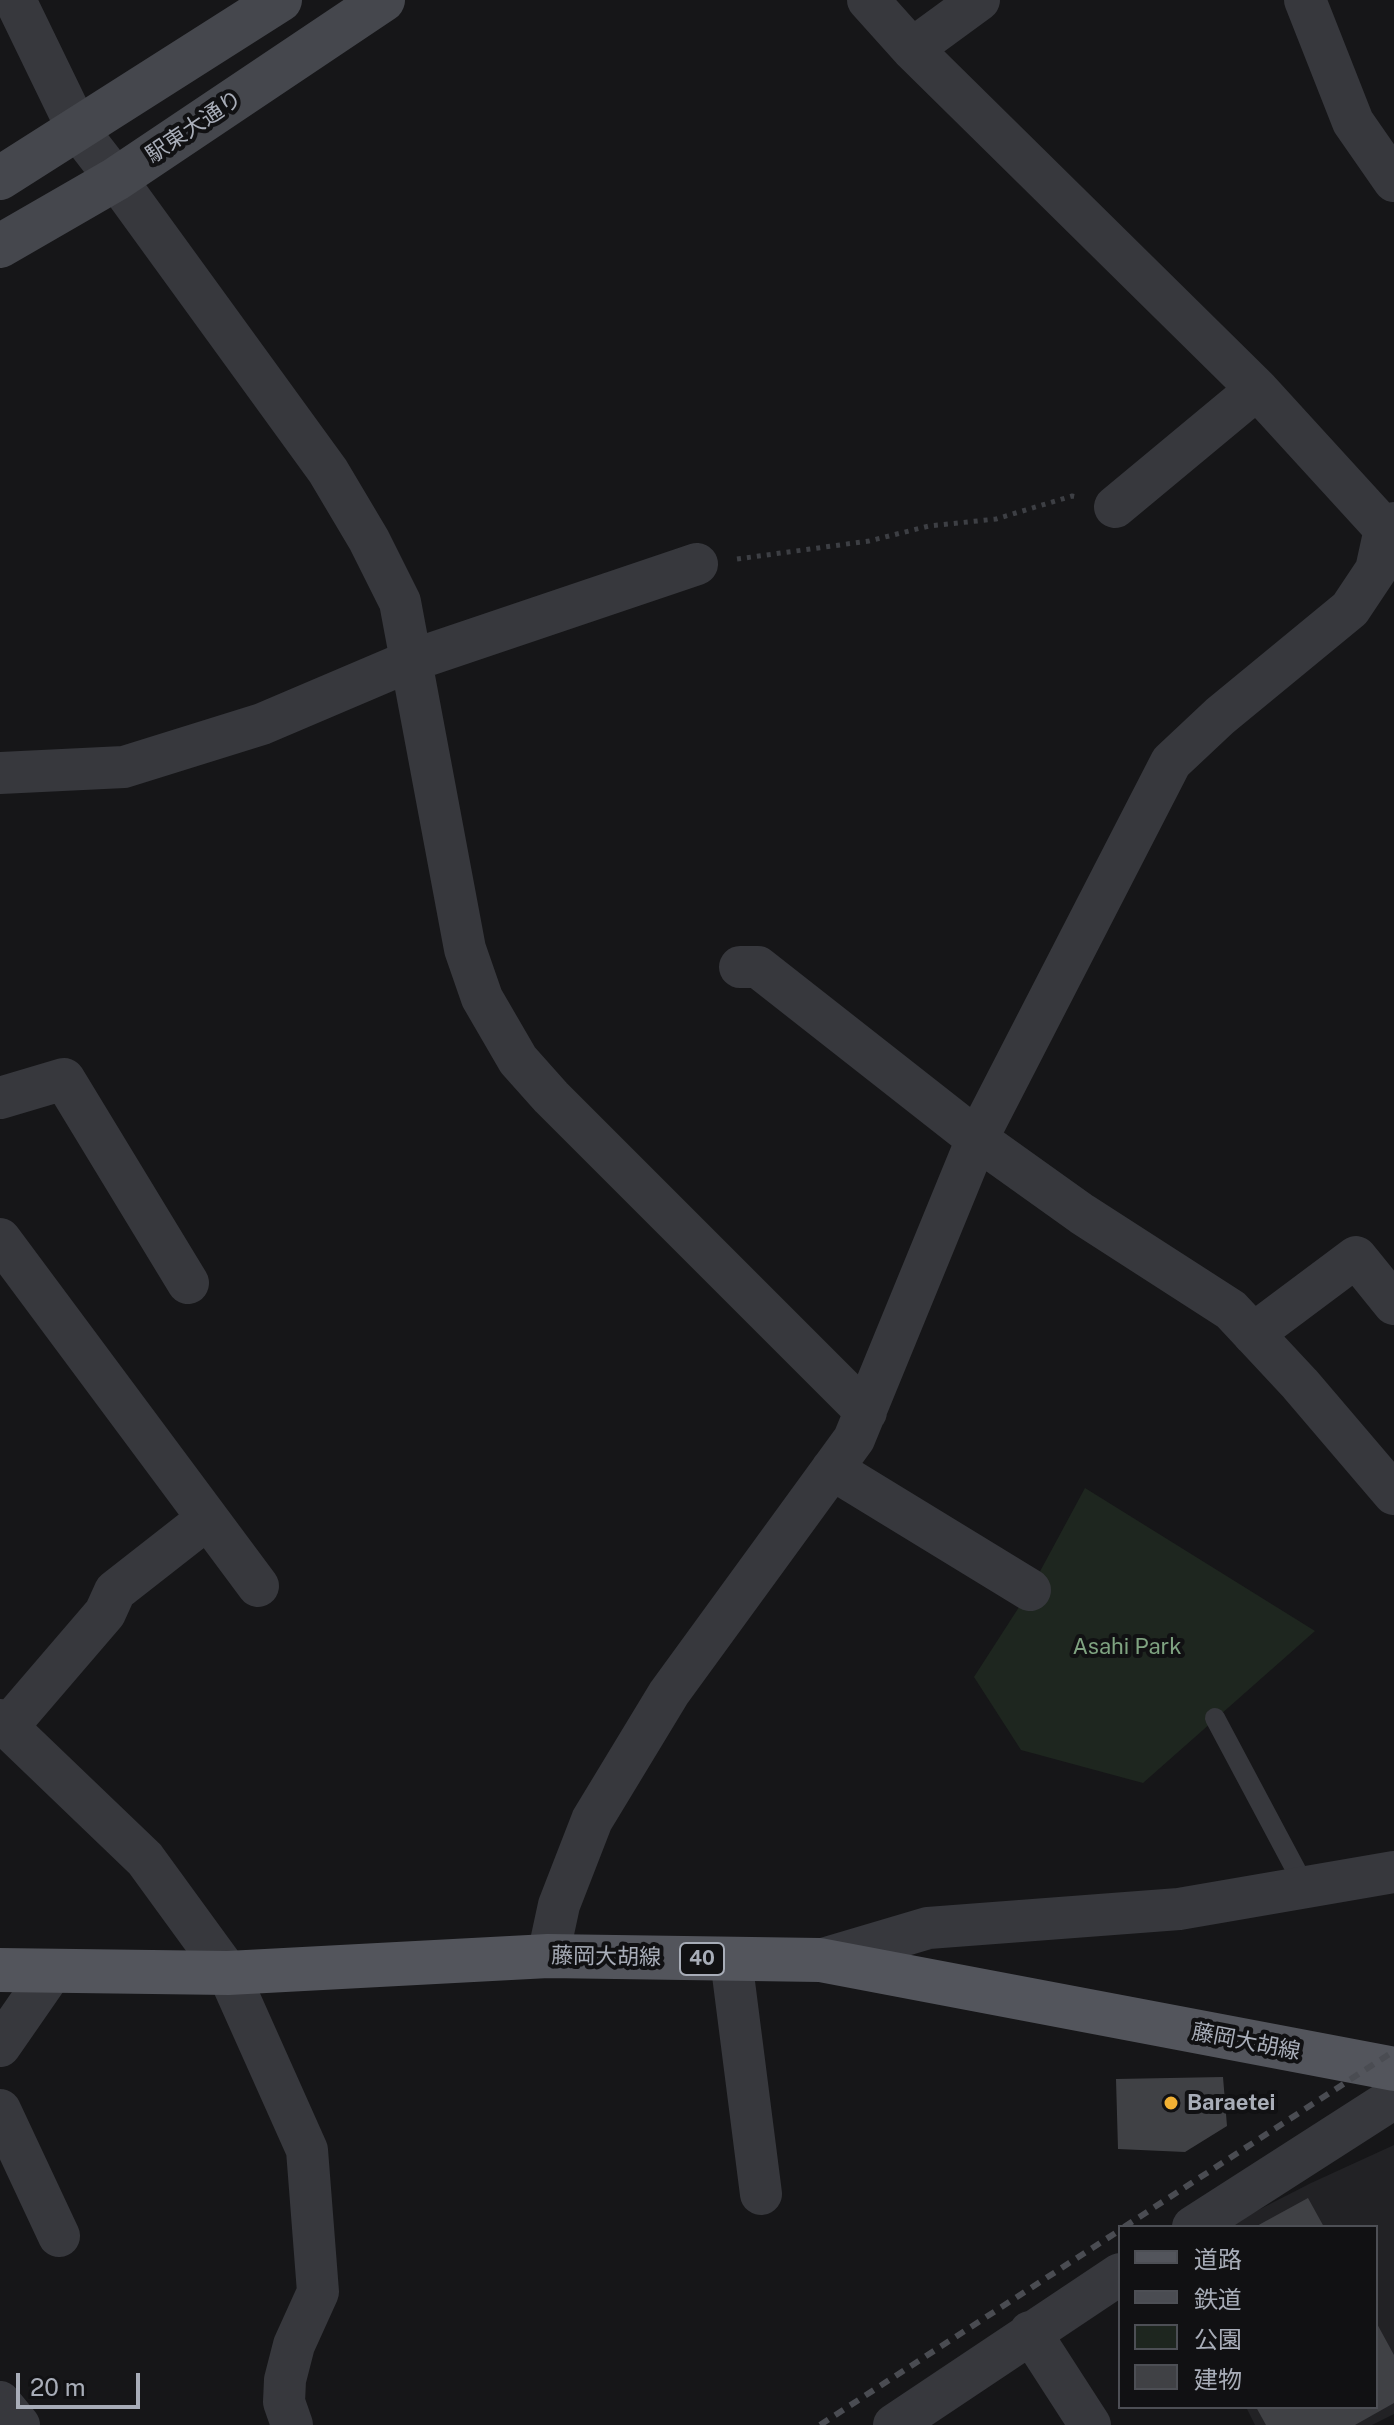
<!DOCTYPE html>
<meta charset="utf-8">
<style>
body{margin:0}
#map{position:relative;width:1394px;height:2425px;overflow:hidden;background:#161618;font-family:"Public Sans","Noto Sans JP",sans-serif}
canvas{display:block}
.legend{position:absolute;left:1118px;top:2225px;width:260px;height:184px;box-sizing:border-box;background:#111113;border:2px solid #4d4f55;margin:0;padding:10px 14px;list-style:none;font-size:24px;color:#a8adb8}
.legend li{display:flex;align-items:center;gap:16px;height:40px}
.legend b{width:40px;border:2px solid #4d4f55}
.scale{position:absolute;left:16px;top:2373px;width:124px;height:36px;box-sizing:border-box;border:4px solid #a8adb8;border-top:0;padding-left:10px;font-size:24px;line-height:28px;white-space:nowrap;color:#a8adb8;-webkit-text-stroke:6px #111113;paint-order:stroke}
</style>
<div id="map">
<canvas width="1394" height="2425"></canvas>
<ul class="legend">
<li><b style="height:10px;background:#53555c"></b>道路</li>
<li><b style="height:10px;background:#4a4c52"></b>鉄道</li>
<li><b style="height:22px;background:#1e261f"></b>公園</li>
<li><b style="height:22px;background:#404145"></b>建物</li>
</ul>
<div class="scale">20 m</div>
</div>
<script>
const context = document.querySelector('canvas').getContext('2d');
context.lineJoin = 'round';
function fill(path, color) { context.fillStyle = color; context.fill(path, 'evenodd'); }
const poly = rows => new Path2D(rows.map(r => 'M' + r).join(''));
function trace(path, color, width, dash) { context.strokeStyle = color; context.lineWidth = width; context.lineCap = dash ? 'butt' : 'round'; context.setLineDash(dash || []); context.stroke(path); }
function write(font, color, halo, rows, align = 'center') {
  context.font = font + ' "Public Sans","Noto Sans JP",sans-serif'; context.lineWidth = 8; context.setLineDash([]); context.textBaseline = 'middle'; context.strokeStyle = halo; context.fillStyle = color; for (const [text, x, y, turn = 0] of rows) {
    context.save(); context.translate(x, y); context.rotate((+turn || 0) * Math.PI / 180); context.textAlign = isNaN(turn) ? turn : align; if (halo) context.strokeText(text, 0, 0); context.fillText(text, 0, 0); context.restore();
  }
}
fill(poly([
 [1394,2145,1394,2414,1372,2425,1255,2425,1246,2407,1376,2407,1376,2227,1225,2227,1311,2183]
]), '#222225');
fill(poly([
 [1085,1488,1315,1631,1143,1783,1021,1750,974,1677,1030,1590]
]), '#1e261f');
fill(poly([
 [1223,2077,1227,2126,1185,2152,1118,2149,1116,2079],
 [1308,2198,1324,2227,1255,2227],
 [1376,2322,1394,2355,1394,2403,1355,2425,1266,2425,1256,2407,1376,2407]
]), '#404145');
trace(poly([
 [737,559,869,541,929,526,996,519,1072,496,1077,497]
]), '#3d3f44', 5, [4, 6]);
trace(poly([
 [1215,1718,1305,1887]
]), '#37383d', 20);
trace(poly([
 [15,0,78,130,116,179,328,471,369,540,400,602,465,949,482,998,518,1060,551,1097,866,1412],
 [868,0,912,49,1257,389,1385,529],
 [1305,0,1353,122,1394,181],
 [912,49,979,0],
 [1115,507,1257,389],
 [0,773,124,767,262,724,410,661,697,564],
 [740,967,758,967,977,1139,1082,1214,1231,1310,1300,1384,1394,1494],
 [0,1098,64,1079,188,1283],
 [0,1239,258,1586],
 [1253,1334,1356,1257,1394,1304],
 [832,1469,1030,1590],
 [0,1720,145,1859,228,1973,307,2150,318,2292,294,2345,285,2380,284,2402,292,2425],
 [8,1726,105,1613,115,1591,207,1519],
 [548,1956,559,1905,592,1820,669,1693,854,1439,977,1139,1171,762,1220,716,1350,609,1376,570,1385,529,1394,523],
 [731,1959,761,2194],
 [820,1960,928,1928,1179,1909,1394,1872],
 [0,2046,52,1971],
 [0,2110,59,2236],
 [1193,2227,1394,2098],
 [1030,2332,1090,2425],
 [0,2402,19,2425],
 [894,2425,1120,2274]
]), '#37383d', 42);
trace(poly([
 [0,178,280,0],
 [0,246,116,179,383,0]
]), '#45474d', 44);
trace(poly([
 [0,1970,228,1973,548,1956,820,1960,1394,2069]
]), '#53555c', 44);
trace(poly([
 [1124,2227,1394,2051],
 [820,2425,1120,2230]
]), '#4a4c52', 6, [10, 8]);
for (const [x, y, r, color] of [
 [1171,2103,8,"#f2b134"]
]) { const dot = new Path2D(); dot.arc(x, y, r, 0, 2 * Math.PI); context.fillStyle = color; context.fill(dot); trace(dot, '#111113', 3); }
for (const [x, y, w] of [
 [702,1959,44]
]) { const box = new Path2D(); box.roundRect(x - w / 2, y - 16, w, 32, 6); context.fillStyle = '#111113'; context.fill(box); trace(box, '#a8adb8', 2); }
write('bold 20px', '#a8adb8', null, [
 ["40",702,1959]
]);
write('22px', '#a8adb8', '#111113', [
 ["駅東大通り",194,127,-34],
 ["藤岡大胡線",606,1957,1],
 ["藤岡大胡線",1246,2042,11]
]);
write('22px', '#7fa381', '#111113', [
 ["Asahi Park",1127,1647]
]);
write('bold 22px', '#a8adb8', '#111113', [
 ["Baraetei",1187,2103]
], 'left');
</script>
